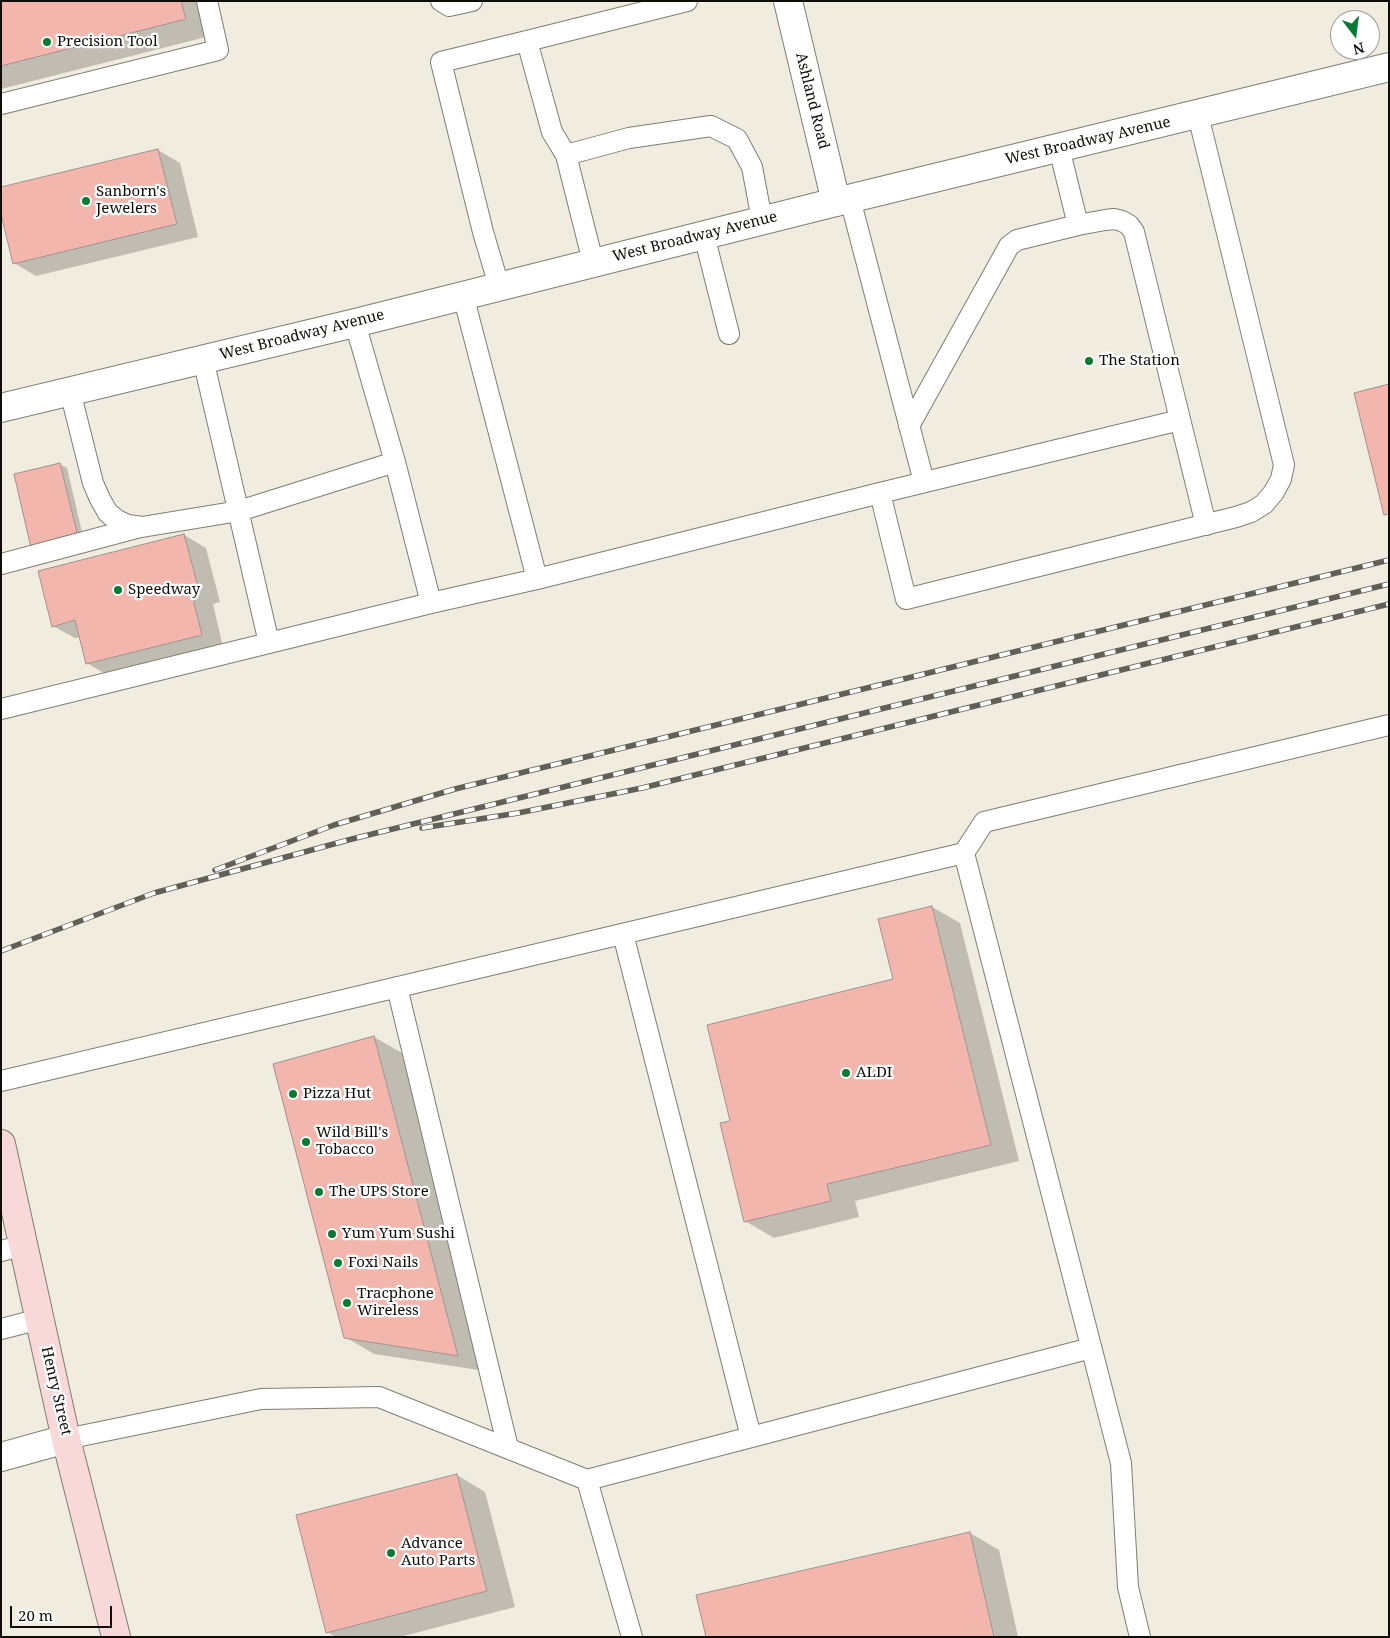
<!DOCTYPE html>
<style>
body{margin:0}
#map{position:relative;width:1390px;height:1638px;overflow:hidden;background:#f0ecdf;font-family:"Noto Serif",serif}
canvas{display:block}
.frame{position:absolute;inset:0;border:2px solid #0e0d08;pointer-events:none}
.north{position:absolute;left:1330px;top:10px;width:50px;height:50px;box-sizing:border-box;background:#fff;border:1px solid #9f9e9c;border-radius:50%;rotate:165deg;font-size:14px;font-weight:700;line-height:20px;text-align:center;color:#0e0d08}
.north::after{content:'';display:block;margin:auto;width:18px;height:22px;background:#047b32;clip-path:polygon(50% 0,100% 100%,50% 72%,0 100%)}
.scale{position:absolute;left:10px;top:1606px;width:102px;height:22px;box-sizing:border-box;border:2px solid #0e0d08;border-top:0;padding-left:6px;font-size:15px;line-height:18px;white-space:nowrap;color:#0e0d08;-webkit-text-stroke:4px #fff;paint-order:stroke}
</style>
<div id="map">
<canvas width="1390" height="1638"></canvas>
<div class="frame"></div>
<div class="north">N</div>
<div class="scale">20 m</div>
</div>
<script>
const context = document.querySelector('canvas').getContext('2d');
context.lineJoin = 'round';
function fill(path, color) { context.fillStyle = color; context.fill(path, 'evenodd'); }
const poly = rows => new Path2D(rows.map(r => 'M' + r).join(''));
function trace(path, color, width, dash) { context.strokeStyle = color; context.lineWidth = width; context.lineCap = dash ? 'butt' : 'round'; context.setLineDash(dash || []); context.stroke(path); }
function write(font, color, halo, rows, align = 'center') {
  context.font = font + ' "Noto Serif",serif'; context.lineWidth = 4.5; context.setLineDash([]); context.textBaseline = 'middle'; context.strokeStyle = halo; context.fillStyle = color; for (const [text, x, y, turn = 0] of rows) {
    context.save(); context.translate(x, y); context.rotate((+turn || 0) * Math.PI / 180); context.textAlign = isNaN(turn) ? turn : align; if (halo) context.strokeText(text, 0, 0); context.fillText(text, 0, 0); context.restore();
  }
}
fill(poly([
 [1,1,205,1,214,35,1,89],
 [158,150,180,163,198,237,36,276,14,263],
 [60,464,67,468,85,545,40,556],
 [184,535,206,548,220,602,213,604,223,647,109,676,87,663,80,637,75,638,53,626],
 [932,907,960,923,1019,1161,855,1201,859,1217,774,1238,745,1221,732,1121,894,980],
 [374,1037,402,1053,485,1371,374,1354,345,1337],
 [457,1475,485,1492,515,1607,400,1637,336,1637,327,1632],
 [970,1533,999,1550,1018,1637,707,1637]
]), '#0003');
const building = poly([
 [1,1,181,1,186,19,1,66,1,1],
 [158,149,177,224,13,264,1,214,1,187,158,149],
 [1389,384,1389,514,1384,515,1354,393,1389,384],
 [60,463,79,541,32,552,14,474,60,463],
 [184,534,199,590,191,591,202,635,86,664,75,620,52,627,38,571,184,534],
 [932,906,991,1145,827,1184,831,1201,744,1222,720,1123,730,1121,707,1025,893,979,878,919,932,906],
 [374,1036,458,1356,344,1338,273,1064,374,1036],
 [457,1474,487,1591,326,1633,296,1515,457,1474],
 [970,1532,994,1637,706,1637,696,1595,970,1532]
]);
fill(building, '#f3b6ad');
trace(building, '#9f918f', 1);
const service = poly([
 [441,1,449,6,472,1],
 [1,104,218,50,207,1],
 [1059,148,1078,225],
 [566,155,552,132,527,41,687,1],
 [850,199,924,482],
 [704,235,729,334],
 [593,262,566,155,629,138,711,126,737,139,752,167,762,220],
 [499,286,483,232,441,62,527,41],
 [463,295,537,579],
 [355,323,395,462,431,603],
 [203,359,269,643],
 [70,391,93,483,100,499,108,513,117,520,128,525,142,527,239,511,395,462],
 [909,426,1009,246,1017,240,1078,225,1105,220,1114,219,1122,221,1129,225,1134,232,1206,525],
 [880,493,1180,420],
 [1,564,140,527],
 [1,709,431,603,537,579,880,493,906,599,1236,517,1251,512,1264,504,1274,492,1281,479,1284,465,1198,115],
 [964,853,984,822,1389,725],
 [623,934,751,1437],
 [397,987,508,1448],
 [1,1081,964,853,1121,1463,1128,1587,1140,1637],
 [1,1251,24,1245],
 [1,1329,40,1319],
 [66,1439,261,1399,379,1397,587,1480,1091,1348],
 [587,1480,632,1637]
]);
const minor = poly([
 [788,1,836,202],
 [1,1457,66,1439]
]);
const tertiary = poly([
 [1,408,355,323,836,202,1389,67]
]);
const secondary = poly([
 [1,1144,66,1439,116,1637]
]);
trace(service, '#807d72', 22);
trace(minor, '#807d72', 30);
trace(tertiary, '#807d72', 30);
trace(secondary, '#807d72', 30);
trace(service, '#fff', 20);
trace(minor, '#fff', 28);
trace(tertiary, '#fff', 28);
trace(secondary, '#f9d8d9', 28);
const rail = poly([
 [422,828,518,813,642,788,1389,604],
 [215,870,334,825,455,789,1389,560],
 [1,951,154,893,352,839,1389,584]
]);
trace(rail, '#625f58', 5.5);
trace(rail, '#fff', 4, [11]);
for (const [x, y, r, color] of [
 [47,42,5,"#047b32"],
 [86,201,5,"#047b32"],
 [1089,361,5,"#047b32"],
 [118,590,5,"#047b32"],
 [846,1073,5,"#047b32"],
 [293,1094,5,"#047b32"],
 [306,1142,5,"#047b32"],
 [319,1192,5,"#047b32"],
 [332,1234,5,"#047b32"],
 [338,1263,5,"#047b32"],
 [347,1303,5,"#047b32"],
 [391,1553,5,"#047b32"]
]) { const dot = new Path2D(); dot.arc(x, y, r, 0, 2 * Math.PI); context.fillStyle = color; context.fill(dot); trace(dot, '#fff', 2); }
write('15px', '#0e0d08', '#fff', [
 ["Precision Tool",57,42],
 ["Sanborn's",96,192],
 ["Jewelers",96,209],
 ["The Station",1099,361],
 ["Speedway",128,590],
 ["ALDI",856,1073],
 ["Pizza Hut",303,1094],
 ["Wild Bill's",316,1133],
 ["Tobacco",316,1150],
 ["The UPS Store",329,1192],
 ["Yum Yum Sushi",342,1234],
 ["Foxi Nails",348,1263],
 ["Tracphone",357,1294],
 ["Wireless",357,1311],
 ["Advance",401,1544],
 ["Auto Parts",401,1561]
], 'left');
write('15px', '#0e0d08', '#fff', [
 ["Ashland Road",812,101,76],
 ["West Broadway Avenue",1088,141,-13],
 ["West Broadway Avenue",695,237,-14],
 ["West Broadway Avenue",302,335,-14],
 ["Henry Street",56,1391,77]
]);
</script>
